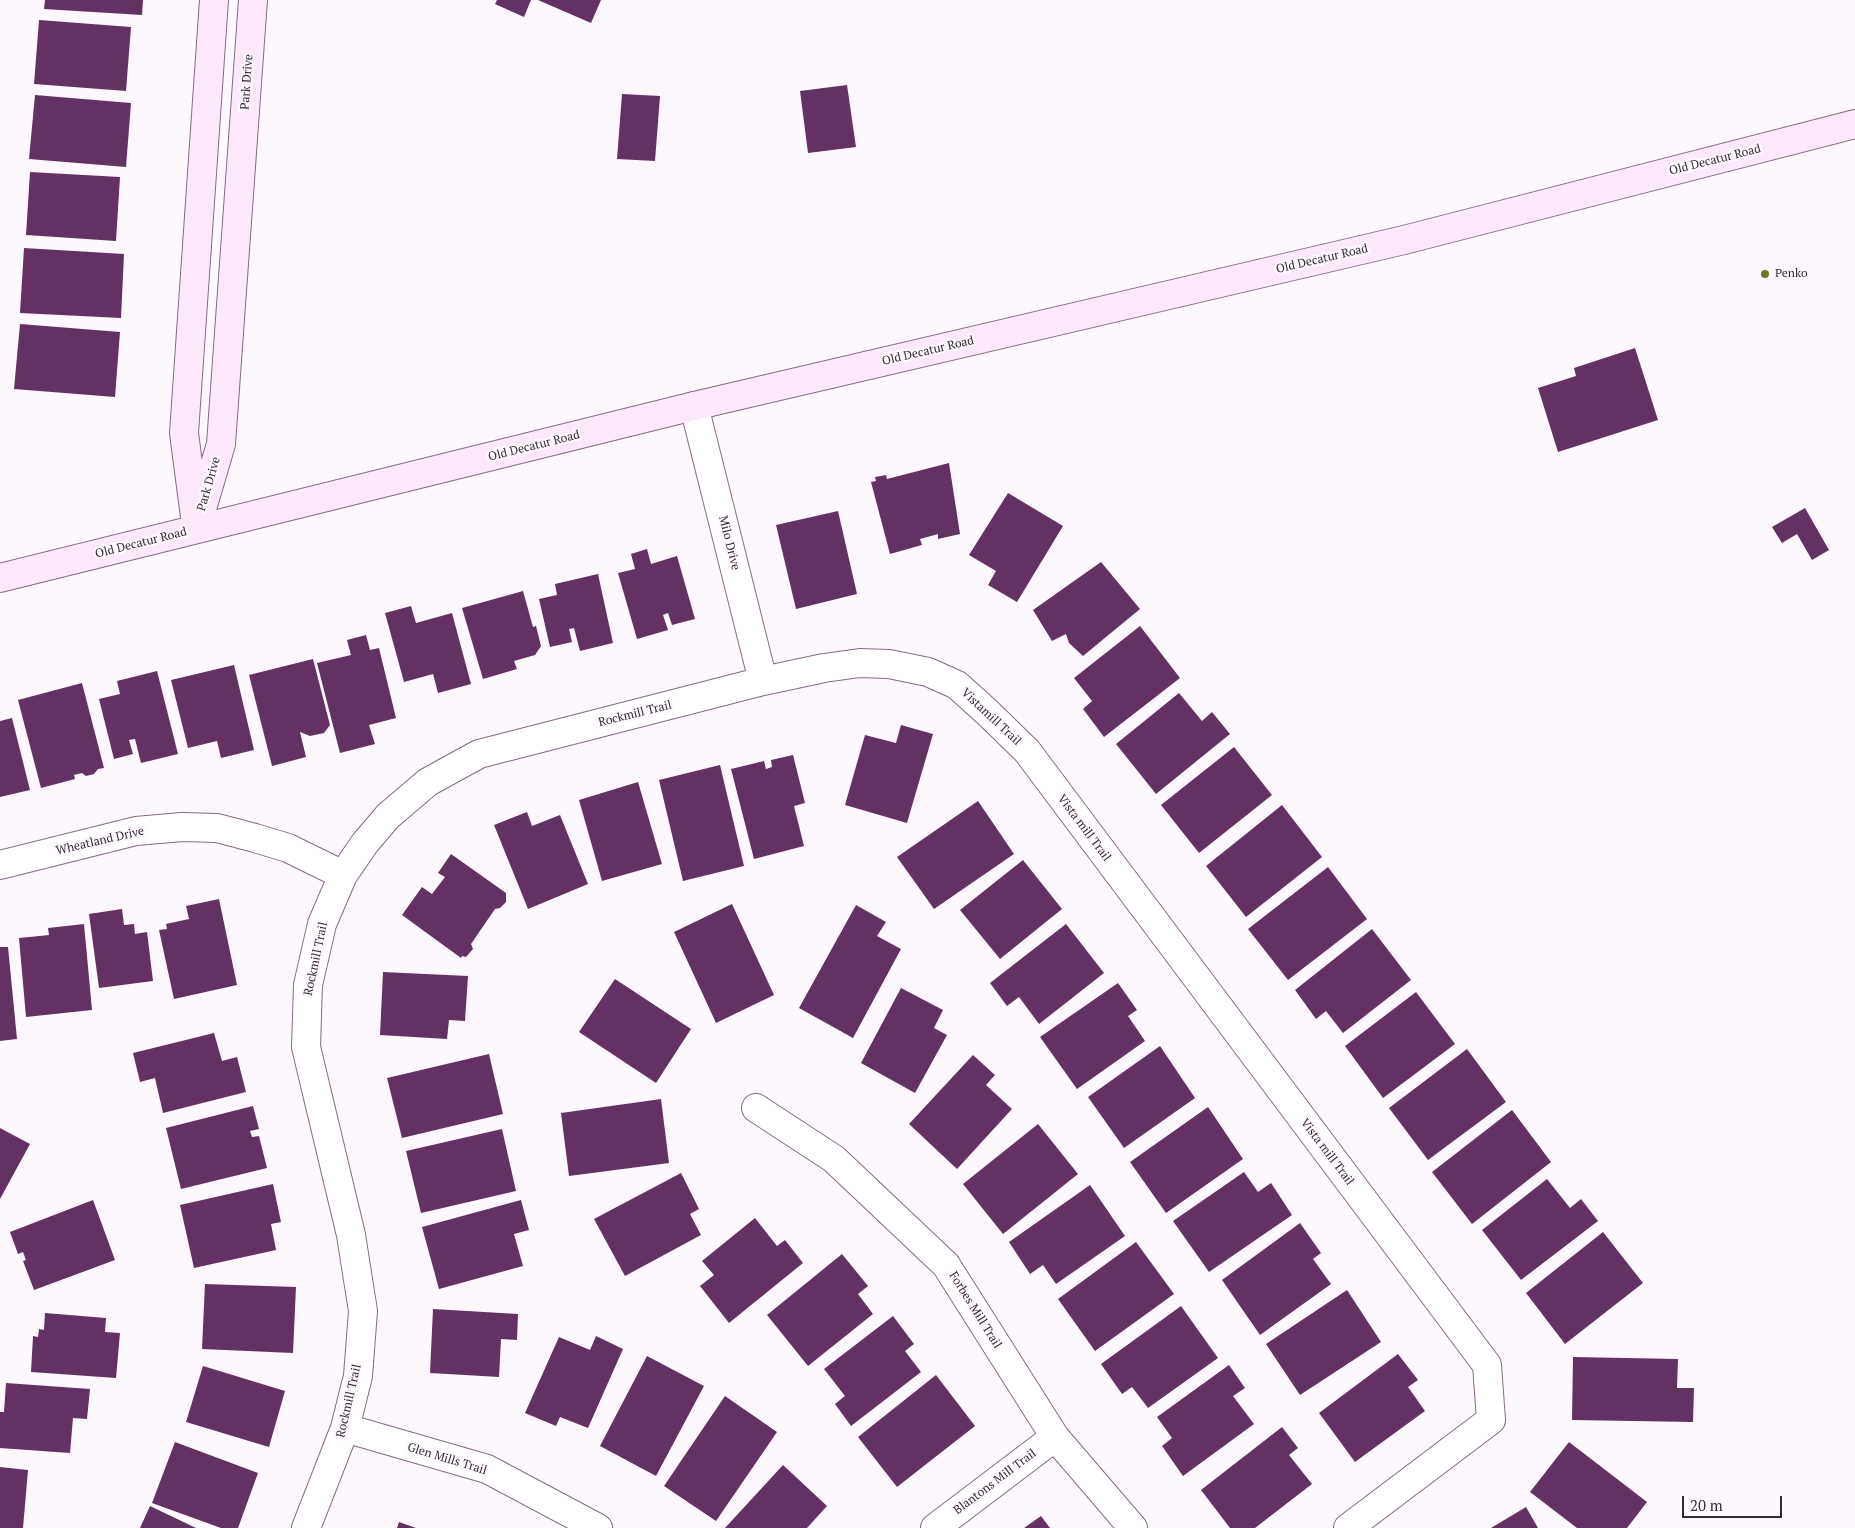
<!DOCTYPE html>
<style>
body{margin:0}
#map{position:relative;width:1855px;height:1528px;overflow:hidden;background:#fdf8fd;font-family:"PT Serif",serif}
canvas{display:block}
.scale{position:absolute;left:1682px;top:1496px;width:100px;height:22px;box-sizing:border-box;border:2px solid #352b35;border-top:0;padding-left:6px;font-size:15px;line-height:18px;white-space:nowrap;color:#352b35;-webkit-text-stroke:4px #fdf8fd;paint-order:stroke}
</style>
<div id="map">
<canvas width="1855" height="1528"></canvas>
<div class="scale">20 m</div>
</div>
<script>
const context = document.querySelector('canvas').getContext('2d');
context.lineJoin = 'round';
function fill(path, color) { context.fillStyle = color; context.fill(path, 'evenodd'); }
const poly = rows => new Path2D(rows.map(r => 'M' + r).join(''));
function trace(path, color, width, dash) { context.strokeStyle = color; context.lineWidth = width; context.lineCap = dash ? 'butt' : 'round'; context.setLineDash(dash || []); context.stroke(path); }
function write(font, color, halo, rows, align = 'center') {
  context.font = font + ' "PT Serif",serif'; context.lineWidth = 5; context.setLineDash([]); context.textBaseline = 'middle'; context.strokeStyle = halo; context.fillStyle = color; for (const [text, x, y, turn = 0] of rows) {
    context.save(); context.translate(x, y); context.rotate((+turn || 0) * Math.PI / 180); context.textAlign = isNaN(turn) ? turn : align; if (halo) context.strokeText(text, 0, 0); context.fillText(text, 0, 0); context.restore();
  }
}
fill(poly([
 [45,0,143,0,142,15,44,9],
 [497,0,531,0,524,17,495,4],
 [538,0,601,0,591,23],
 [39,20,131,27,126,91,34,84],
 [847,85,856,147,808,153,800,91],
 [622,94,660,96,655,161,617,159],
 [35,95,131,103,126,167,29,159],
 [30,172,120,177,116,241,26,235],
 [24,248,124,254,121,318,20,313],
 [20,324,120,332,115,397,14,389],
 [1635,348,1658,420,1558,452,1538,388,1576,376,1574,368],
 [949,463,960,534,938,539,938,534,920,539,922,545,890,554,871,482,876,481,875,477,886,475,887,479],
 [1008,493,1063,526,1017,602,988,585,996,571,969,555],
 [1805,508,1829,550,1812,560,1797,534,1782,543,1772,527],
 [838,511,857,594,796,609,776,525],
 [647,549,651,564,677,556,695,619,672,625,668,613,663,615,668,630,637,639,618,573,635,569,631,554],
 [1101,562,1140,609,1083,656,1069,643,1066,634,1052,641,1033,610],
 [598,574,613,643,580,651,574,628,569,629,572,642,550,647,539,599,557,595,555,584],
 [523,591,533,627,536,626,541,646,535,655,514,661,517,669,483,679,462,608],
 [411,606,416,623,452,613,471,684,438,693,433,674,404,682,385,613],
 [1140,626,1180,678,1104,737,1083,709,1092,701,1074,678],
 [366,635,370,650,379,648,396,718,369,725,375,744,340,753,317,663,351,655,347,640],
 [313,659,330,725,324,733,310,736,300,732,306,757,272,766,249,675],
 [234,665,254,750,221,758,217,741,188,748,171,680],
 [157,671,178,754,141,763,135,739,129,740,133,754,114,759,99,699,120,694,117,681],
 [82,683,104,768,98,769,94,774,86,776,82,773,74,775,75,779,41,788,18,700],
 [1179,693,1202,721,1212,712,1230,734,1156,794,1116,744],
 [12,718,30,790,0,797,0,721],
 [901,725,933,734,907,823,845,805,865,735,896,743],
 [1234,747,1272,795,1199,853,1161,805],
 [793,755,805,803,794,806,804,846,754,859,731,769,764,761,766,769,772,767,771,760],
 [720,765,744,866,683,881,659,780],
 [638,782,662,864,602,881,579,800],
 [978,801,1014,854,934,909,897,857],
 [1282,805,1322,857,1246,917,1206,866],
 [527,812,532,826,560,815,588,884,528,909,494,825],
 [451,854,506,893,506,902,500,908,495,909,471,944,473,949,466,957,462,956,461,958,402,915,422,887,432,894,445,877,438,873],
 [1023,860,1062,909,1000,959,960,910],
 [1328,867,1367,919,1288,980,1248,929],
 [219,899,237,985,174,999,159,930,167,929,166,924,189,919,186,906],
 [732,904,774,995,716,1023,674,932],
 [856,905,886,922,877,936,901,949,853,1038,799,1008],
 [122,909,124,925,134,924,135,934,147,932,153,981,99,988,89,914],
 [84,924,92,1010,26,1017,19,938,49,935,48,928],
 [1066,924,1104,973,1039,1024,1019,997,1007,1006,990,983],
 [1372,929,1411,980,1343,1033,1326,1011,1316,1019,1295,990],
 [0,947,8,947,17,1039,0,1041],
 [383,972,468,976,465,1021,449,1020,447,1039,380,1035],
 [615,979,691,1029,656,1083,579,1032],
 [1118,983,1137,1010,1128,1016,1145,1041,1077,1089,1040,1037],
 [901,988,943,1010,934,1028,947,1035,915,1093,861,1063],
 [1416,992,1455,1044,1383,1098,1345,1046],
 [214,1033,222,1061,237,1057,246,1092,163,1113,155,1078,140,1082,133,1053],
 [1160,1046,1195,1098,1124,1148,1088,1097],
 [1467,1049,1506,1102,1428,1160,1389,1108],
 [489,1054,503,1114,402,1138,387,1078],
 [973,1055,995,1075,986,1085,1012,1109,957,1169,909,1124],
 [661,1099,669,1163,569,1176,561,1113],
 [253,1106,259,1129,250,1131,252,1137,259,1136,267,1168,181,1189,166,1128],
 [1208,1107,1243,1159,1166,1213,1130,1162],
 [1512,1110,1551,1162,1472,1224,1432,1172],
 [1038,1124,1078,1174,1003,1234,963,1184],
 [0,1128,30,1144,0,1199],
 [502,1129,516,1191,421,1213,406,1151],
 [1244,1172,1258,1192,1271,1183,1292,1215,1209,1272,1173,1221],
 [681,1173,699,1209,690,1214,701,1235,625,1276,594,1219],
 [1547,1179,1570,1208,1581,1199,1598,1221,1521,1280,1482,1230],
 [273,1184,281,1222,271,1224,276,1250,194,1268,180,1205],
 [1090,1185,1125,1236,1056,1284,1043,1265,1030,1274,1009,1242],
 [93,1200,115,1260,34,1290,23,1261,26,1260,23,1252,18,1254,10,1232],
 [521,1200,529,1230,514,1234,523,1266,439,1289,422,1227],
 [755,1218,777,1246,785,1240,803,1263,729,1323,700,1286,714,1275,702,1261],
 [1300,1223,1321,1253,1313,1259,1331,1284,1260,1335,1222,1280],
 [1603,1232,1643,1283,1565,1344,1526,1293],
 [1136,1242,1174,1294,1095,1351,1058,1299],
 [842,1254,868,1286,858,1294,873,1314,808,1366,767,1315],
 [205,1284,296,1287,293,1353,202,1349],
 [1347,1290,1381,1342,1300,1395,1266,1344],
 [1181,1306,1218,1358,1148,1408,1132,1387,1122,1394,1101,1364],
 [433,1309,518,1314,517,1340,501,1339,499,1377,430,1373],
 [45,1313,106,1318,105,1332,120,1333,116,1378,31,1372,33,1336,38,1337,39,1329,44,1330],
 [893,1316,914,1344,905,1351,921,1372,851,1426,835,1404,845,1396,824,1369],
 [596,1336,623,1349,588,1428,560,1417,556,1426,525,1413,559,1337,590,1350],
 [1398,1354,1418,1380,1408,1387,1425,1411,1355,1462,1319,1413],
 [647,1356,704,1386,656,1476,600,1446],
 [1573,1357,1678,1359,1677,1388,1694,1388,1693,1422,1572,1420],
 [1229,1365,1245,1388,1233,1396,1254,1424,1183,1476,1162,1446,1172,1438,1157,1417],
 [203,1366,285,1391,269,1447,186,1422],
 [936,1375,975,1426,897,1487,858,1437],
 [6,1383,90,1389,87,1419,73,1418,70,1453,0,1448,0,1412,4,1412],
 [725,1396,777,1432,716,1521,664,1486],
 [1282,1427,1298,1448,1289,1455,1312,1484,1255,1528,1230,1528,1201,1490],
 [175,1442,258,1473,238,1528,221,1528,152,1503],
 [1569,1442,1647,1502,1627,1528,1577,1528,1530,1492],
 [783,1465,827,1506,807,1528,725,1528],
 [0,1467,28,1470,23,1528,0,1528],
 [150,1506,196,1528,140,1528],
 [1526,1507,1538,1528,1491,1528],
 [1041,1516,1050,1528,1024,1528],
 [399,1522,416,1528,397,1528]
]), '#633263');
const street = poly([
 [694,406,763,681],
 [0,865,136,831,182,827,217,828,255,838,288,848,343,875],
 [756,1108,834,1159,946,1265,1055,1437,1133,1528],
 [345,1428,487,1469,598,1528],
 [306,1528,345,1428,358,1376,363,1311,351,1235,306,1047,308,985,322,924,343,875,365,843,388,816,428,782,479,754,763,681,824,668,860,663,889,664,928,672,957,685,987,712,1027,751,1487,1365,1491,1420,1348,1528],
 [935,1528,1055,1437]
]);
const secondary = poly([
 [195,517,184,433,214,0],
 [196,529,221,444,253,0],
 [0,578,694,406,1404,240,1855,124]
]);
trace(street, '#846c83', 30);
trace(secondary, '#846c83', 30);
trace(street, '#fff', 28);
trace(secondary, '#fbe8fa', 28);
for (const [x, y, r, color] of [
 [1765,274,5,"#6c7925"]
]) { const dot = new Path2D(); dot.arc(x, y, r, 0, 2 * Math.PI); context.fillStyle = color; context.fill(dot); trace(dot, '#fdf8fd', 2); }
write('12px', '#352b35', '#fdf8fd', [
 ["Park Drive",247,82,-86],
 ["Old Decatur Road",1715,160,-14],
 ["Old Decatur Road",1322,259,-13],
 ["Old Decatur Road",928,351,-13],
 ["Old Decatur Road",534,446,-14],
 ["Park Drive",209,484,-74],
 ["Old Decatur Road",141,543,-14],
 ["Milo Drive",729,543,76],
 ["Rockmill Trail",635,714,-14],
 ["Vistamill Trail",991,717,43],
 ["Vista mill Trail",1084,828,53],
 ["Wheatland Drive",100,841,-13],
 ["Rockmill Trail",316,959,-78],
 ["Vista mill Trail",1327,1152,53],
 ["Forbes Mill Trail",975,1310,58],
 ["Rockmill Trail",349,1401,-77],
 ["Glen Mills Trail",447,1459,17],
 ["Blantons Mill Trail",995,1482,-37]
]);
write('12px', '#352b35', '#fdf8fd', [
 ["Penko",1775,274]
], 'left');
</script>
